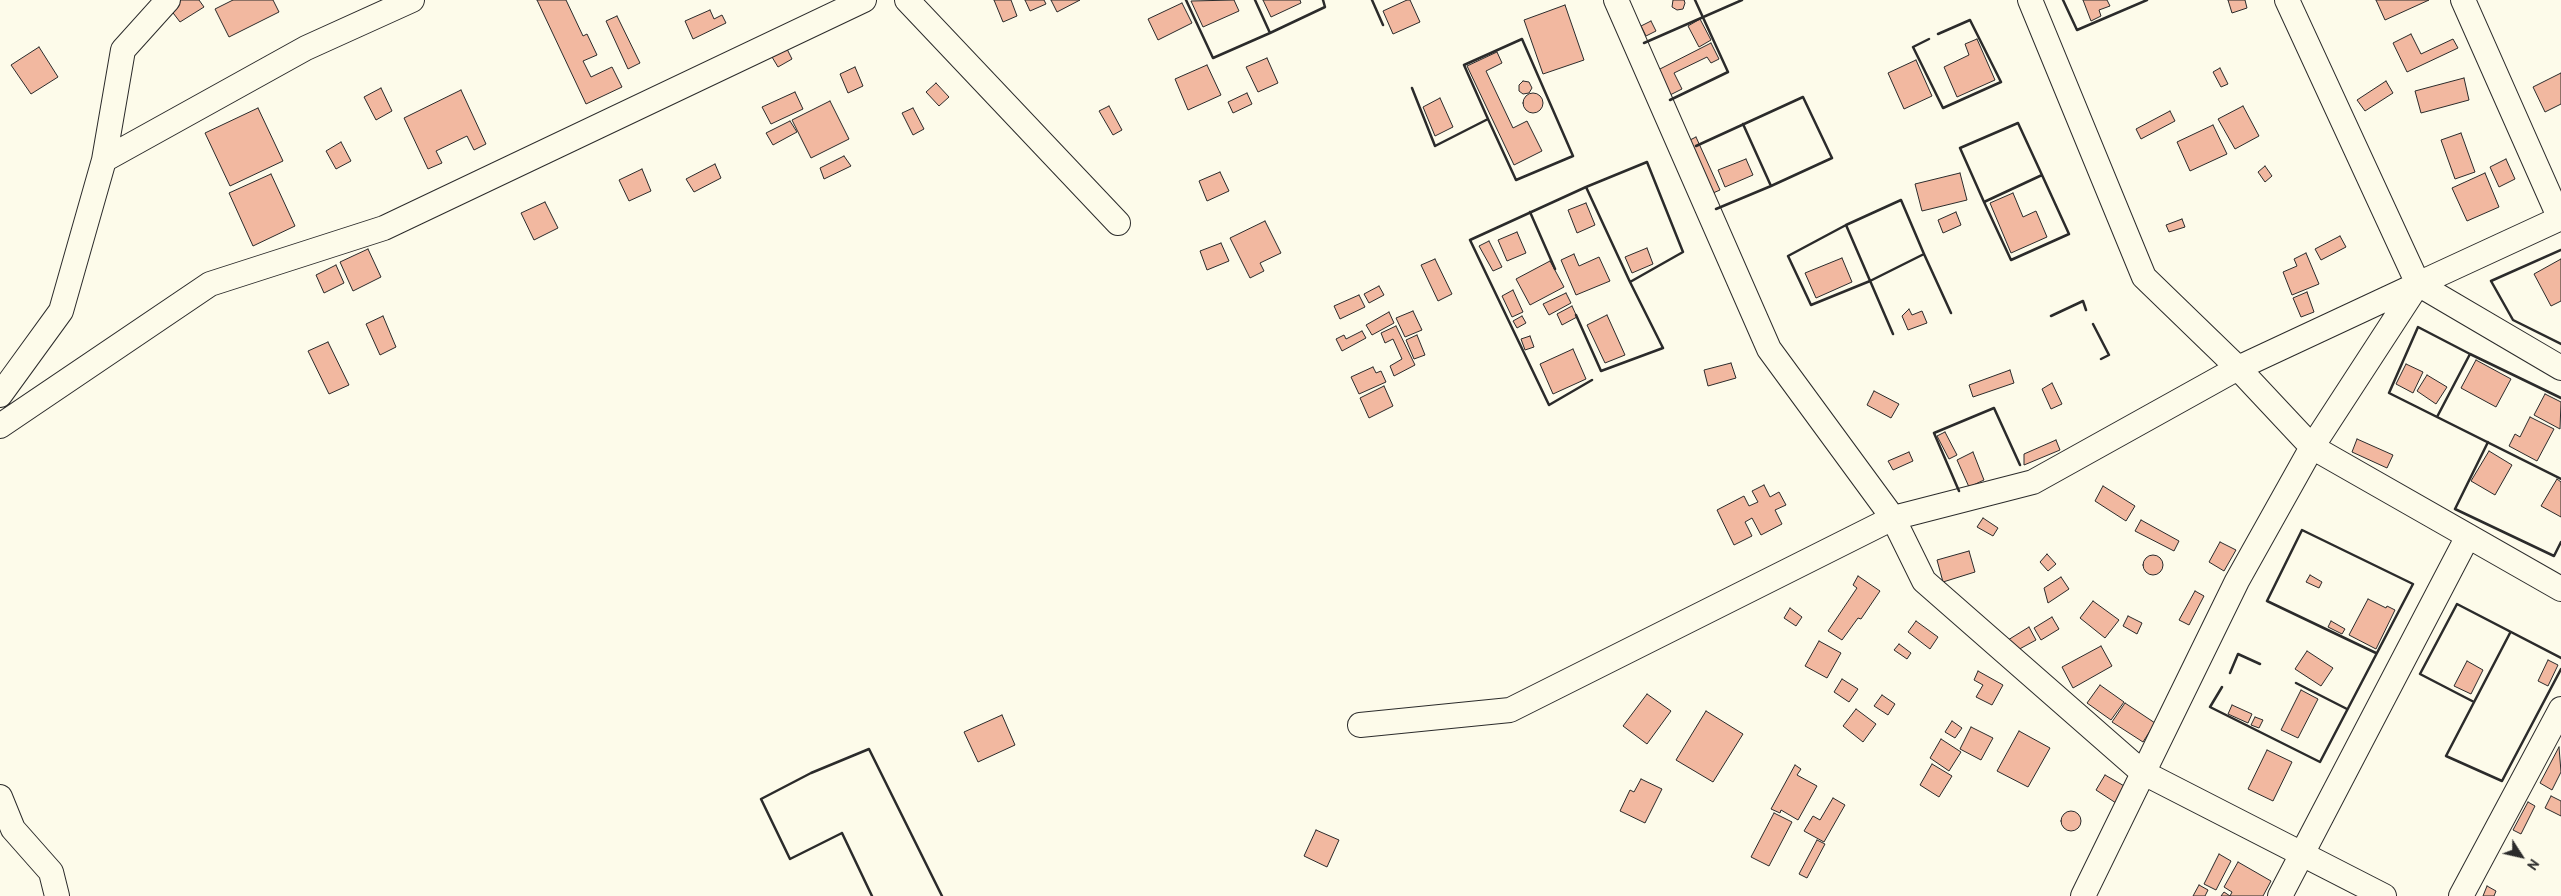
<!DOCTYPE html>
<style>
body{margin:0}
#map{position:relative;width:2561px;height:896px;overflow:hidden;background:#fdfbea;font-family:"PT Sans",sans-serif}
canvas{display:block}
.north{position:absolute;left:2496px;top:831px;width:50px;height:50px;-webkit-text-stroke:4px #fdfbea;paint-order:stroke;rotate:125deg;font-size:14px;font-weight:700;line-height:20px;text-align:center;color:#2b2b2b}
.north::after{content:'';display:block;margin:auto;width:18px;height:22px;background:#2b2b2b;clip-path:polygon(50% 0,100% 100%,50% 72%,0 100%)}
</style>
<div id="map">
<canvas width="2561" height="896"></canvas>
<div class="north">N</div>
</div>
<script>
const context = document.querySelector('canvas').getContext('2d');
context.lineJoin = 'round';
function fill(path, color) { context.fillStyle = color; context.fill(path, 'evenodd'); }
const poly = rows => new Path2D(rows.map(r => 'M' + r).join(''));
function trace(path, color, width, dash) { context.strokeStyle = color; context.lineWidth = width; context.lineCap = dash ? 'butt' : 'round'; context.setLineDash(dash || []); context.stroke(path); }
const building = poly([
 [175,0,199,0,204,7,180,22,167,5,175,0],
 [233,0,273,0,279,12,229,37,215,9,233,0],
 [537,0,566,0,583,36,587,34,597,55,583,61,591,77,612,67,622,87,586,104,537,0],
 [994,0,1011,0,1017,16,1003,22,994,0],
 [1025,0,1044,0,1046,4,1030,11,1025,0],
 [1051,0,1080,0,1057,12,1051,0],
 [1234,0,1239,11,1203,27,1191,1,1234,0],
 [1263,0,1300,0,1301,3,1271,17,1263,0],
 [1407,0,1410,0,1420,22,1393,34,1383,11,1407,0],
 [1684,0,1685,3,1683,9,1677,10,1672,7,1673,0,1684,0],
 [2083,0,2107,0,2110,6,2099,10,2101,16,2091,21,2083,0],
 [2228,0,2245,0,2247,8,2232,13,2228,0],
 [2376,0,2429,0,2385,20,2376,0],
 [1182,3,1192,23,1158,40,1148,19,1182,3],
 [1565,5,1584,60,1543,74,1524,20,1565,5],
 [710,10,714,19,722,15,726,23,693,39,685,21,710,10],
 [617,16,640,63,628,69,606,21,617,16],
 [1700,19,1711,40,1699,47,1688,26,1700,19],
 [1651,21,1656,31,1646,36,1641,26,1651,21],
 [2411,34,2421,54,2453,39,2458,48,2407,72,2393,43,2411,34],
 [1977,39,1995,80,1957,97,1944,67,1969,55,1965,44,1977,39],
 [1711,43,1719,59,1711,63,1707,57,1674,73,1682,89,1670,95,1658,70,1711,43],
 [39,47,58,77,31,94,11,65,39,47],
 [787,49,792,59,778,67,772,57,787,49],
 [1497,52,1502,63,1486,71,1513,128,1527,121,1542,151,1514,165,1467,66,1497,52],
 [1267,58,1278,83,1258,92,1246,67,1267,58],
 [1916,60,1932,96,1904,109,1888,73,1916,60],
 [1207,65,1221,95,1188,110,1175,79,1207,65],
 [855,67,863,86,848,93,840,74,855,67],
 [2220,68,2228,84,2221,87,2213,72,2220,68],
 [2561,73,2561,104,2545,112,2533,87,2561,73],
 [2464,78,2469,100,2421,113,2415,91,2464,78],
 [1523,81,1529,82,1532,88,1529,93,1523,94,1519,91,1519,85,1523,81],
 [2386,81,2393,93,2365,111,2357,100,2386,81],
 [936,83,949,97,939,106,926,92,936,83],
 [381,88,392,111,376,120,364,97,381,88],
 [461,90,486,144,474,150,467,136,436,151,442,163,428,169,404,118,461,90],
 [795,92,803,109,771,124,762,107,795,92],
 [1247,93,1252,104,1233,113,1228,102,1247,93],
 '1523 103a10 10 0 1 1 20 0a10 10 0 1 1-20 0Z',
 [1440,98,1453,127,1435,136,1423,107,1440,98],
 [830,101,849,139,811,158,792,120,830,101],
 [1109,106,1122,130,1113,135,1099,111,1109,106],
 [2243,106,2259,136,2235,149,2218,119,2243,106],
 [258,108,283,161,230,186,205,133,258,108],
 [913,108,924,129,913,135,902,113,913,108],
 [2170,111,2175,121,2141,139,2136,129,2170,111],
 [790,121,797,132,773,145,766,133,790,121],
 [2213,125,2227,154,2190,171,2177,142,2213,125],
 [2461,133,2475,172,2455,179,2441,140,2461,133],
 [1696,137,1720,190,1713,193,1690,140,1696,137],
 [341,142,351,161,336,169,326,151,341,142],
 [844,156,851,166,824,179,820,168,844,156],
 [1746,159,1753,175,1725,187,1718,170,1746,159],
 [2506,159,2515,179,2499,187,2490,167,2506,159],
 [715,164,721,178,694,192,686,179,715,164],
 [2265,166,2272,176,2265,182,2258,172,2265,166],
 [642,169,651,191,629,201,619,180,642,169],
 [1220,172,1229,191,1207,201,1199,181,1220,172],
 [1960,173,1967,200,1922,211,1915,184,1960,173],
 [2485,173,2499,207,2467,221,2452,188,2485,173],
 [271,174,295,226,253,246,229,193,271,174],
 [2013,193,2023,217,2036,211,2047,237,2011,253,1990,203,2013,193],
 [545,202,558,228,534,240,521,213,545,202],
 [1586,203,1595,225,1577,233,1568,210,1586,203],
 [1956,212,1961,225,1943,233,1938,220,1956,212],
 [2182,219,2185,227,2169,232,2166,225,2182,219],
 [1265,221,1281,253,1260,263,1264,271,1250,278,1230,238,1265,221],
 [1517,232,1526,253,1507,261,1498,240,1517,232],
 [2340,236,2346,247,2321,260,2315,249,2340,236],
 [1489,241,1502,267,1493,271,1479,246,1489,241],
 [1221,243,1229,261,1207,270,1200,251,1221,243],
 [1647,248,1653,264,1632,273,1625,257,1647,248],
 [368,249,381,277,353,291,340,262,368,249],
 [2306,253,2319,284,2292,295,2283,272,2297,266,2294,259,2306,253],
 [1574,254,1579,266,1599,257,1610,281,1576,295,1561,260,1574,254],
 [1842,258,1852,282,1816,298,1805,273,1842,258],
 [1435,259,1452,294,1438,301,1421,265,1435,259],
 [2561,259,2561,301,2551,306,2534,274,2561,259],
 [1550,261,1564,287,1530,305,1516,279,1550,261],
 [336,265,344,283,324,293,316,275,336,265],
 [1379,286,1384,295,1369,303,1364,294,1379,286],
 [1513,290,1523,312,1512,317,1502,296,1513,290],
 [2307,292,2314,312,2301,317,2293,298,2307,292],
 [1566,293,1571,303,1549,315,1543,304,1566,293],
 [1359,295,1365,307,1340,319,1334,306,1359,295],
 [1572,306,1577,317,1562,325,1557,314,1572,306],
 [1909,309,1912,315,1922,311,1927,323,1908,330,1902,316,1909,309],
 [1413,311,1422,330,1405,337,1396,318,1413,311],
 [1389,312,1394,323,1372,335,1366,325,1389,312],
 [1607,315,1625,355,1605,363,1587,325,1607,315],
 [383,316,396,347,380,355,366,324,383,316],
 [1522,316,1526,323,1517,328,1513,321,1522,316],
 [1396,326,1415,365,1394,376,1390,366,1402,359,1393,339,1385,343,1381,333,1396,326],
 [1362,331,1366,338,1342,351,1336,339,1344,335,1346,339,1362,331],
 [1417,335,1425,355,1414,359,1406,340,1417,335],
 [1530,336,1534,347,1525,350,1521,339,1530,336],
 [328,342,349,385,329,394,308,351,328,342],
 [1573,349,1586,379,1553,394,1540,364,1573,349],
 [2476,360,2511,379,2496,407,2461,388,2476,360],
 [1731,363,1736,378,1708,386,1704,370,1731,363],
 [2406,364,2423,372,2413,393,2396,384,2406,364],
 [1373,367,1376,373,1381,371,1386,382,1359,394,1351,377,1373,367],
 [2010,370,2014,383,1973,397,1969,385,2010,370],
 [2427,375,2447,387,2436,404,2417,391,2427,375],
 [2052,383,2062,404,2051,409,2042,389,2052,383],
 [1384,386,1393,406,1369,418,1360,398,1384,386],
 [1874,391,1899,404,1891,418,1867,405,1874,391],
 [2545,394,2561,402,2560,429,2534,415,2545,394],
 [2530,417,2554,429,2537,461,2509,446,2515,434,2520,437,2530,417],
 [1945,432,1957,455,1949,459,1937,436,1945,432],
 [2357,439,2393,455,2387,468,2352,452,2357,439],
 [2056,440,2060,450,2024,465,2024,454,2056,440],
 [2489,451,2512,465,2495,495,2471,481,2489,451],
 [1909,452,1913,461,1893,470,1888,461,1909,452],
 [1973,452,1984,480,1969,487,1957,460,1973,452],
 [2557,479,2561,482,2561,517,2541,506,2557,479],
 [1764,485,1770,497,1779,492,1786,505,1775,510,1782,524,1761,535,1752,518,1745,522,1752,536,1734,545,1717,510,1744,496,1749,506,1758,502,1752,491,1764,485],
 [2103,486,2135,506,2126,521,2095,501,2103,486],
 [1983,518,1998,528,1993,536,1977,527,1983,518],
 [2141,520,2179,541,2174,551,2135,531,2141,520],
 [2220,542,2236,550,2224,571,2209,562,2220,542],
 [1969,551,1975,572,1943,582,1937,560,1969,551],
 [2047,554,2056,564,2048,571,2040,562,2047,554],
 '2143 565a10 10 0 1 1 20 0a10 10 0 1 1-20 0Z',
 [2310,575,2322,582,2319,588,2306,582,2310,575],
 [1858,576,1880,591,1861,619,1858,618,1842,640,1828,631,1857,588,1853,585,1858,576],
 [2061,577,2069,589,2048,603,2044,588,2061,577],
 [2195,591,2204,596,2189,625,2179,620,2195,591],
 [2368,599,2386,608,2387,606,2395,610,2376,649,2349,635,2368,599],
 [2093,601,2119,620,2105,638,2080,618,2093,601],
 [1790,608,1802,617,1796,626,1784,618,1790,608],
 [2128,616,2142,623,2137,634,2123,626,2128,616],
 [2052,617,2059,629,2041,640,2034,628,2052,617],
 [1916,621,1938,637,1930,649,1908,632,1916,621],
 [2331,621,2345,629,2342,634,2328,627,2331,621],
 [2029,627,2036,640,2014,652,2008,640,2029,627],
 [1819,641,1841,653,1827,678,1805,666,1819,641],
 [1899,644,1911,653,1907,659,1894,650,1899,644],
 [2101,646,2112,666,2073,688,2062,667,2101,646],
 [2307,651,2333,668,2321,686,2295,669,2307,651],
 [2548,660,2558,665,2548,686,2538,681,2548,660],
 [2467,661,2483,670,2471,694,2454,686,2467,661],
 [1978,671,2003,685,1992,705,1976,697,1983,685,1974,680,1978,671],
 [1842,679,1858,689,1849,702,1834,692,1842,679],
 [2100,685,2124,702,2111,720,2087,703,2100,685],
 [2301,690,2318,699,2298,738,2281,730,2301,690],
 [1647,694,1671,711,1647,744,1623,726,1647,694],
 [1882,695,1895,704,1888,715,1874,706,1882,695],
 [2125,703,2155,723,2143,742,2112,722,2125,703],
 [2232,705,2252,714,2248,723,2228,714,2232,705],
 [1856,709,1876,724,1863,742,1843,726,1856,709],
 [1706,711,1743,734,1713,782,1676,760,1706,711],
 [1002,715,1015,745,978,762,964,732,1002,715],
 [2255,717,2263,720,2259,728,2251,725,2255,717],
 [1952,721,1962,728,1955,738,1945,732,1952,721],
 [1971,727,1993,738,1981,760,1960,749,1971,727],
 [2019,731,2050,748,2028,787,1997,771,2019,731],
 [1941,739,1961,752,1949,771,1930,758,1941,739],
 [2559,747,2561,772,2552,790,2540,783,2559,747],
 [2267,750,2292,762,2273,801,2248,789,2267,750],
 [1932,764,1952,776,1939,797,1920,785,1932,764],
 [1795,765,1801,769,1797,775,1817,786,1798,820,1781,810,1780,813,1771,809,1795,765],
 [2105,775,2126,787,2116,803,2096,790,2105,775],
 [1641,779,1662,789,1645,823,1620,811,1630,790,1634,792,1641,779],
 [2551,796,2561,801,2561,816,2545,808,2551,796],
 [1833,798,1845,805,1824,842,1804,831,1813,816,1820,820,1833,798],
 [2528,802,2535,806,2521,834,2513,830,2528,802],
 '2061 821a10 10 0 1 1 20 0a10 10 0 1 1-20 0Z',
 [1774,813,1792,822,1769,866,1751,857,1774,813],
 [1316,830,1339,840,1327,867,1304,856,1316,830],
 [1817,840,1825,844,1807,878,1799,874,1817,840],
 [2219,854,2231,861,2216,890,2204,884,2219,854],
 [2238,862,2271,881,2263,896,2221,896,2224,892,2230,896,2232,892,2224,887,2238,862],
 [2199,885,2208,890,2205,896,2193,896,2199,885],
 [2487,886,2496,891,2494,896,2483,896,2487,886]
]);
fill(building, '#f2b8a0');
trace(building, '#2b2b2b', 1);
const minor = poly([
 [907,0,1118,223],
 [1616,0,1769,349,1893,518,1924,581,2142,772,2384,896],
 [2030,0,2144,277,2238,368,2312,447,2561,589],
 [2287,0,2418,284,2561,368],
 [2463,0,2560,219],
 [104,160,306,48,412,0],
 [0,395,61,311,104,160,123,50,168,0],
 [0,426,210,284,384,228,864,0],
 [1360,725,1510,710,1893,518,2033,482,2238,368,2418,284],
 [0,797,13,829,51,872,57,896],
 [2083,896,2237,581,2312,447,2418,284,2561,218],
 [2280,896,2468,536],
 [2461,896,2561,709]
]);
trace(minor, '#2b2b2b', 26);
trace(minor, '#fdfbea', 24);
trace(poly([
 [1186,0,1213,58,1270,33],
 [1255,0,1270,33,1325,7,1323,0],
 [1372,0,1383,25],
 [2063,0,2077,30,2147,0],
 [1929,39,1913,47,1943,108,2001,82,1970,20,1938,34],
 [1644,43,1742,0],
 [1412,88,1435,146,1488,119,1516,180,1573,156,1522,39,1464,65,1488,119],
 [1670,100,1728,72,1695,0],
 [1696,146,1803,97,1832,158,1771,186,1743,124],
 [1586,187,1630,282],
 [1984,202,2011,260,2069,234,2042,175,2018,123,1960,148,1984,202,2042,175],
 [1716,209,1771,186],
 [1530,212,1555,269],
 [1846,225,1788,256,1811,305,1870,281,1924,254,1951,313],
 [2561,250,2491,281,2513,320,2561,344],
 [1576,315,1601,371,1663,348,1630,282,1683,252,1647,162,1586,187,1470,240,1549,405,1592,380],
 [2051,316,2083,301,2086,310],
 [2093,324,2109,355,2101,359],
 [1893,334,1846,225,1901,200,1924,254],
 [2470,354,2561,398],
 [2437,417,2470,354,2418,327,2389,393,2561,479],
 [2488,442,2455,509,2554,556,2561,542],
 [1959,491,1934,433,1994,408,2020,465],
 [2510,633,2446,756,2502,781,2561,669],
 [2230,673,2238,654,2260,664],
 [2296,683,2347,709],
 [2222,687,2210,707,2320,762,2413,584,2302,530,2267,601,2376,653],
 [2474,702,2420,674,2457,604,2561,658],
 [872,896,842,833,790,859,761,799,811,773,869,749,942,896]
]), '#2b2b2b', 2.5);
</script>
